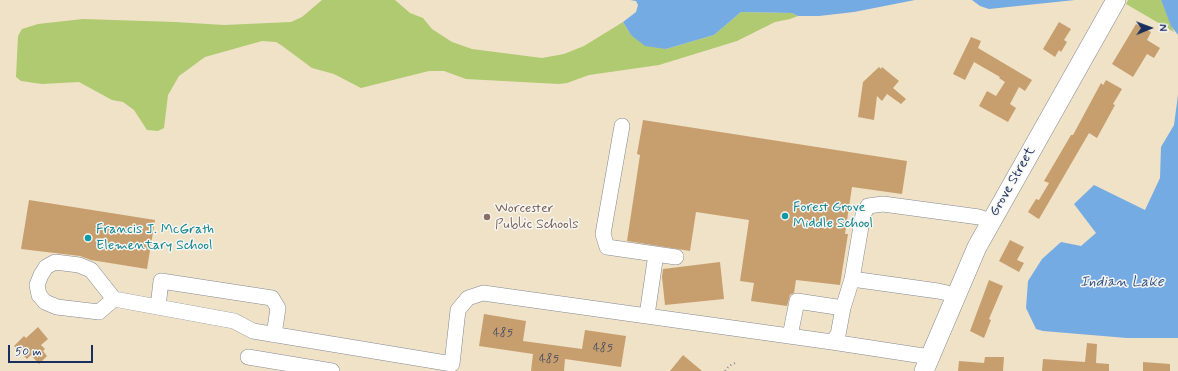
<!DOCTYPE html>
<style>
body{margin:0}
#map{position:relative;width:1178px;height:371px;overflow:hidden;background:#efe2c7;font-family:Mynerve,sans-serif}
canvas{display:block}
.north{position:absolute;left:1130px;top:8px;width:40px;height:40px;-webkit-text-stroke:3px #f6f6f2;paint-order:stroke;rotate:89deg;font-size:11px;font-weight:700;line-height:16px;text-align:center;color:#1b2f5e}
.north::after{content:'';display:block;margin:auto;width:14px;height:18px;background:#1b2f5e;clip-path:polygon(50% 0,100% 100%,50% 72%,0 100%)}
.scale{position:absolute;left:8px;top:345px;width:85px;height:18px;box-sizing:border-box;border:2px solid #1b2f5e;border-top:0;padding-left:5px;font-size:12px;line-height:14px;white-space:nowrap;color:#1b2f5e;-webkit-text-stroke:3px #f6f6f2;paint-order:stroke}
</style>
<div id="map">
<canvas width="1178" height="371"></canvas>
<div class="north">N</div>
<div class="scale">50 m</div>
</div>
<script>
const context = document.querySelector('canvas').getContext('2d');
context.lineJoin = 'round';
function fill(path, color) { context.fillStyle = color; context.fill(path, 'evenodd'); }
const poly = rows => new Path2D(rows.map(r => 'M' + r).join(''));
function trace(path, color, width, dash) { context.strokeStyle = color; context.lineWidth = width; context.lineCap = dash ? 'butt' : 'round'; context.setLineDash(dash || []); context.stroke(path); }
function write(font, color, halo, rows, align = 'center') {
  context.font = font + ' Mynerve,sans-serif'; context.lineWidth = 3; context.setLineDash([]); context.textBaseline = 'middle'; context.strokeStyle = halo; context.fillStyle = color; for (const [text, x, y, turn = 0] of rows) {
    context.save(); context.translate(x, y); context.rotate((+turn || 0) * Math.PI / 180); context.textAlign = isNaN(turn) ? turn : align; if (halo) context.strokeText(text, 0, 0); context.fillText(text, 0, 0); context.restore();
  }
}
fill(poly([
 [322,0,395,0,410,13,423,18,432,29,452,42,472,49,542,58,564,54,584,46,623,22,631,35,666,49,714,35,741,12,792,13,798,16,790,19,775,22,737,41,659,65,589,75,567,83,559,84,466,79,444,71,429,71,361,88,334,74,312,68,281,45,276,42,262,41,205,57,179,76,168,95,164,128,158,131,147,130,134,110,123,102,112,100,79,82,42,84,21,81,16,77,18,36,22,29,38,24,83,19,175,22,224,25,291,22,302,17],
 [1128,0,1161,0,1174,32,1126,4]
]), '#afca70');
fill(poly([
 [630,0,915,0,854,12,819,16,798,16,792,13,741,12,714,35,666,49,645,46,631,35,623,22,636,12,638,5,636,1],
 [972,0,1075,0,989,9,980,6],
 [1161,0,1178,0,1178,35,1171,26],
 [1178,95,1178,338,1127,338,1043,331,1036,329,1026,308,1028,281,1042,259,1061,242,1081,246,1096,233,1074,204,1094,185,1145,210,1160,178,1161,147,1174,125]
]), '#75abe3');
fill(poly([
 [1059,22,1071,29,1064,40,1067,42,1061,52,1059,50,1055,57,1043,49],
 [1136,24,1151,32,1147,40,1160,48,1154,58,1147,54,1133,77,1112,64],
 [971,37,981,41,978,48,1032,80,1025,91,1019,87,1010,104,1016,108,1008,122,979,106,987,91,996,96,1005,82,999,78,1000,77,974,62,965,80,953,74],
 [879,67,881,69,882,67,899,81,893,88,906,99,901,104,887,94,882,101,877,96,874,120,858,117,863,82],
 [1106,80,1122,89,1113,104,1115,105,1097,138,1089,133,1039,219,1037,218,1028,212,1036,199,1039,200,1049,183,1044,181,1071,135,1073,135,1101,83,1103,85],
 [643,120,907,161,902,194,852,187,845,234,848,234,840,285,796,280,794,293,790,295,787,306,751,301,754,283,740,281,749,220,696,212,690,251,627,241,640,155,637,154],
 [29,200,155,220,147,269,91,260,80,256,21,249],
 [1010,240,1024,247,1017,260,1024,263,1019,272,999,261],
 [720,262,724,299,665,305,662,277,663,269],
 [989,280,1003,286,989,319,991,320,984,338,970,331],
 [484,314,526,321,523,341,582,349,585,330,626,336,621,367,565,359,564,371,531,371,533,354,479,346],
 [38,327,48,339,41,345,45,349,43,351,47,356,39,364,31,355,27,359,14,346,24,336,26,338],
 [1087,343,1097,344,1096,363,1109,364,1109,371,1042,371,1043,359,1085,362],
 [683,355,702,371,670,371],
 [985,357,1004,357,1003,371,958,371,959,361,984,363],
 [1143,362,1170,364,1170,371,1143,371]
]), '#c79f6f');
const minor = poly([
 [622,126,603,234,607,247,676,257],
 [852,279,938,291,956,295],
 [114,299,99,312,57,307,45,302,39,295,37,285,41,275,46,267,55,262,79,265,91,270,114,299,234,321,253,331,452,364,458,310,468,298,483,293,832,342,838,335,843,308,852,279,863,215,868,206,883,204,979,217,991,221],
 [158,307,161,281,272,298,278,308,274,335],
 [647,315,656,254],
 [790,336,797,301,843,308],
 [832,342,930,357],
 [248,357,332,371]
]);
const major = poly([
 [924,371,977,247,1116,0]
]);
trace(minor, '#858892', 16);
trace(major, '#858892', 20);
trace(poly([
 [725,371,729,366,735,363]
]), '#858892', 2, [1, 3]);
trace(minor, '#fff', 15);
trace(major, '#fff', 19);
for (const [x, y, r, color] of [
 [785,216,4,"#0f9aa8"],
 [487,217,4,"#8d6e63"],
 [88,238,4,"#0f9aa8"]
]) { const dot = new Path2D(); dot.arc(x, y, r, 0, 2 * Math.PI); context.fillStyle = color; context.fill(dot); trace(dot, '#f6f6f2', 1.5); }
write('12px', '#464b62', null, [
 ["485",503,333],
 ["485",603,348],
 ["485",549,359]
]);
write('14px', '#1b2f5e', '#f6f6f2', [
 ["Grove Street",1013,182,-60]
]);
write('14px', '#0d838f', '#f6f6f2', [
 ["Forest Grove",793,208],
 ["Middle School",793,224],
 ["Francis J. McGrath",96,230],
 ["Elementary School",96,246]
], 'left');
write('14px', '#785e54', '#f6f6f2', [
 ["Worcester",495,209],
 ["Public Schools",495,225]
], 'left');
write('italic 15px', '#365486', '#f6f6f2', [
 ["Indian Lake",1122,283]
]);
</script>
